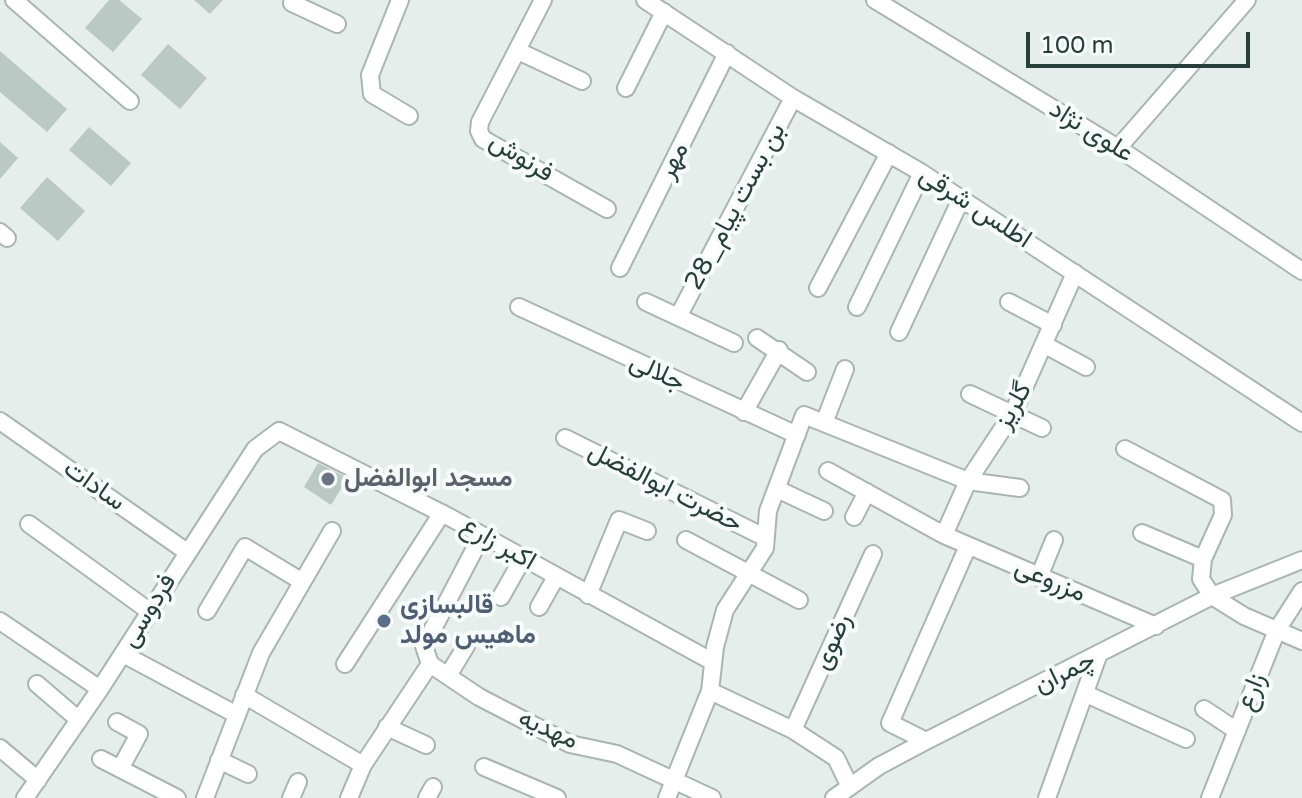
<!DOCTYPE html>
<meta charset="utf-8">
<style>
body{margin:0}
#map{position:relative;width:1302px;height:798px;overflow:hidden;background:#e6eeeb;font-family:"Varela Round",sans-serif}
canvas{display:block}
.scale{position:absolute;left:1026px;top:32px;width:224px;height:36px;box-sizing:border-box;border:4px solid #25403a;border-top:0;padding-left:10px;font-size:24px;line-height:28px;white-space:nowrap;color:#25403a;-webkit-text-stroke:6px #f7fbf9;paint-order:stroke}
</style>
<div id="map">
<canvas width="1302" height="798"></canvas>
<div class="scale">100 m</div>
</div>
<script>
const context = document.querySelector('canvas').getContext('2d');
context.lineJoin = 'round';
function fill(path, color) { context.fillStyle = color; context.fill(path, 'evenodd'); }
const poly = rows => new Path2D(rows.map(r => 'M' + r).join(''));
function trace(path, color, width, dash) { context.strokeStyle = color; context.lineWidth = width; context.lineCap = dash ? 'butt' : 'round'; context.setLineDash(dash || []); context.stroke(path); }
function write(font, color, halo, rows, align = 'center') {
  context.font = font + ' "Varela Round",Vazirmatn,sans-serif'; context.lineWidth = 8; context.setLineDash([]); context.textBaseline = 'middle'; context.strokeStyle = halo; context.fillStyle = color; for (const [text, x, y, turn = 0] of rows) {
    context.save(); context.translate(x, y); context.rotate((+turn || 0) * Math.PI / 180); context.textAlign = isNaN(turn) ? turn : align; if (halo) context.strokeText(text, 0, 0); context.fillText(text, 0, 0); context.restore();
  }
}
fill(poly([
 [109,0,119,0,142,19,113,52,85,28],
 [194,0,223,0,210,14],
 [168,44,207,78,180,109,141,75],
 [0,51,67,109,47,132,0,92],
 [89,127,131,163,111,186,69,150],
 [0,142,18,158,0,179],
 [47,177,85,211,58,241,20,208],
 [318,463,348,478,331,505,304,487]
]), '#bbc9c4');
const minor = poly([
 [14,0,130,101],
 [293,0,292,3,337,24],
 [400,0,370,75,372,94,409,116],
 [543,0,480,122,479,131,483,139,607,209],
 [645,0,793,98,922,173,1302,423],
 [875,0,1118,148,1302,271],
 [518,51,582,81],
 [626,88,664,12],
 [1118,148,1247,0],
 [0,232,7,238],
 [620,268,727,53],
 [818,288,889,153],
 [646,302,734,343],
 [1009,302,1053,325],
 [519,307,797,435],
 [857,307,922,173],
 [678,317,793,98],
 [899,332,961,199],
 [757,338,807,372],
 [1045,345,1086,367],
 [970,394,1042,428],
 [744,412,779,350],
 [0,421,187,552],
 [824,423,845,369],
 [565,438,766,538],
 [1125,449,1222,500,1223,515,1203,559,1201,579,1212,596,1244,616,1302,641],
 [828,471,944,535,1156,626],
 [777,489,824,511],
 [854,517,867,492],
 [29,524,149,611],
 [1142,533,1203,559],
 [944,535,968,481,1013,413,1075,273],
 [686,540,799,600],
 [1039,577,1054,540],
 [588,595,619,520,647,531],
 [501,597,523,558],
 [539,607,556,577],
 [207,611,245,547,301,581],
 [0,621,100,689],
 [123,654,237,715],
 [345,664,442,513],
 [430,664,479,697,570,744,617,754,712,798],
 [430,664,424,646,482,535],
 [449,674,466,646],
 [37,684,79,720],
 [710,691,793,730,836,758,850,787],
 [1086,694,1186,739],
 [244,695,363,765],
 [1204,709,1237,731],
 [117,722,139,734,120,769],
 [387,727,426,745],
 [793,730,873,554],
 [926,741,890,723,968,546],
 [0,748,38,780],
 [101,759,177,798],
 [219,760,248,774],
 [484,767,557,798],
 [25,798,100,689,255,449,279,431,451,518,713,662],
 [205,798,261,653,332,531],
 [291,798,298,782],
 [349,798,363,765,430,664],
 [427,798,433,787],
 [667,798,710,691,715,647,725,610,765,548,768,511,804,415,968,481,1020,488],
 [834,798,879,766,926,741,1212,596,1302,560],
 [1047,798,1098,656],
 [1210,798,1277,630,1302,591]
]);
trace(minor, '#a8b6b2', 20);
trace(minor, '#fff', 16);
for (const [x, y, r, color] of [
 [328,479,8,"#6b7280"],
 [384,621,8,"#5c6f8a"]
]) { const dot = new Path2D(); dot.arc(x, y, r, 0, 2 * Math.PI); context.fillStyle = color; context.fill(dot); trace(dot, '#f7fbf9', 3); }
write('26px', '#25403a', '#f7fbf9', [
 ["علوی نژاد",1091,132,32],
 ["فرنوش",521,158,32],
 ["مهر",674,161,-63],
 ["بن بست پیام_28",736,207,-62],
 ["اطلس شرقی",975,208,33],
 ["جلالی",657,373,25],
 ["گلریز",1014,406,-61],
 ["سادات",94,486,35],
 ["حضرت ابوالفضل",665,488,27],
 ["اکبر زارع",498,544,30],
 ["مزروعی",1050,581,23],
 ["فردوسی",149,611,-58],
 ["رضوی",833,642,-66],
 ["چمران",1065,673,-26],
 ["زارع",1252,692,-68],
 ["مهدیه",548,730,24]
]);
write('bold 26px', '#5b616d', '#f7fbf9', [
 ["مسجد ابوالفضل",344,479]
], 'left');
write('bold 26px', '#4e5e75', '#f7fbf9', [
 ["قالبسازی",400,606],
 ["ماهیس مولد",400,636]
], 'left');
</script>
